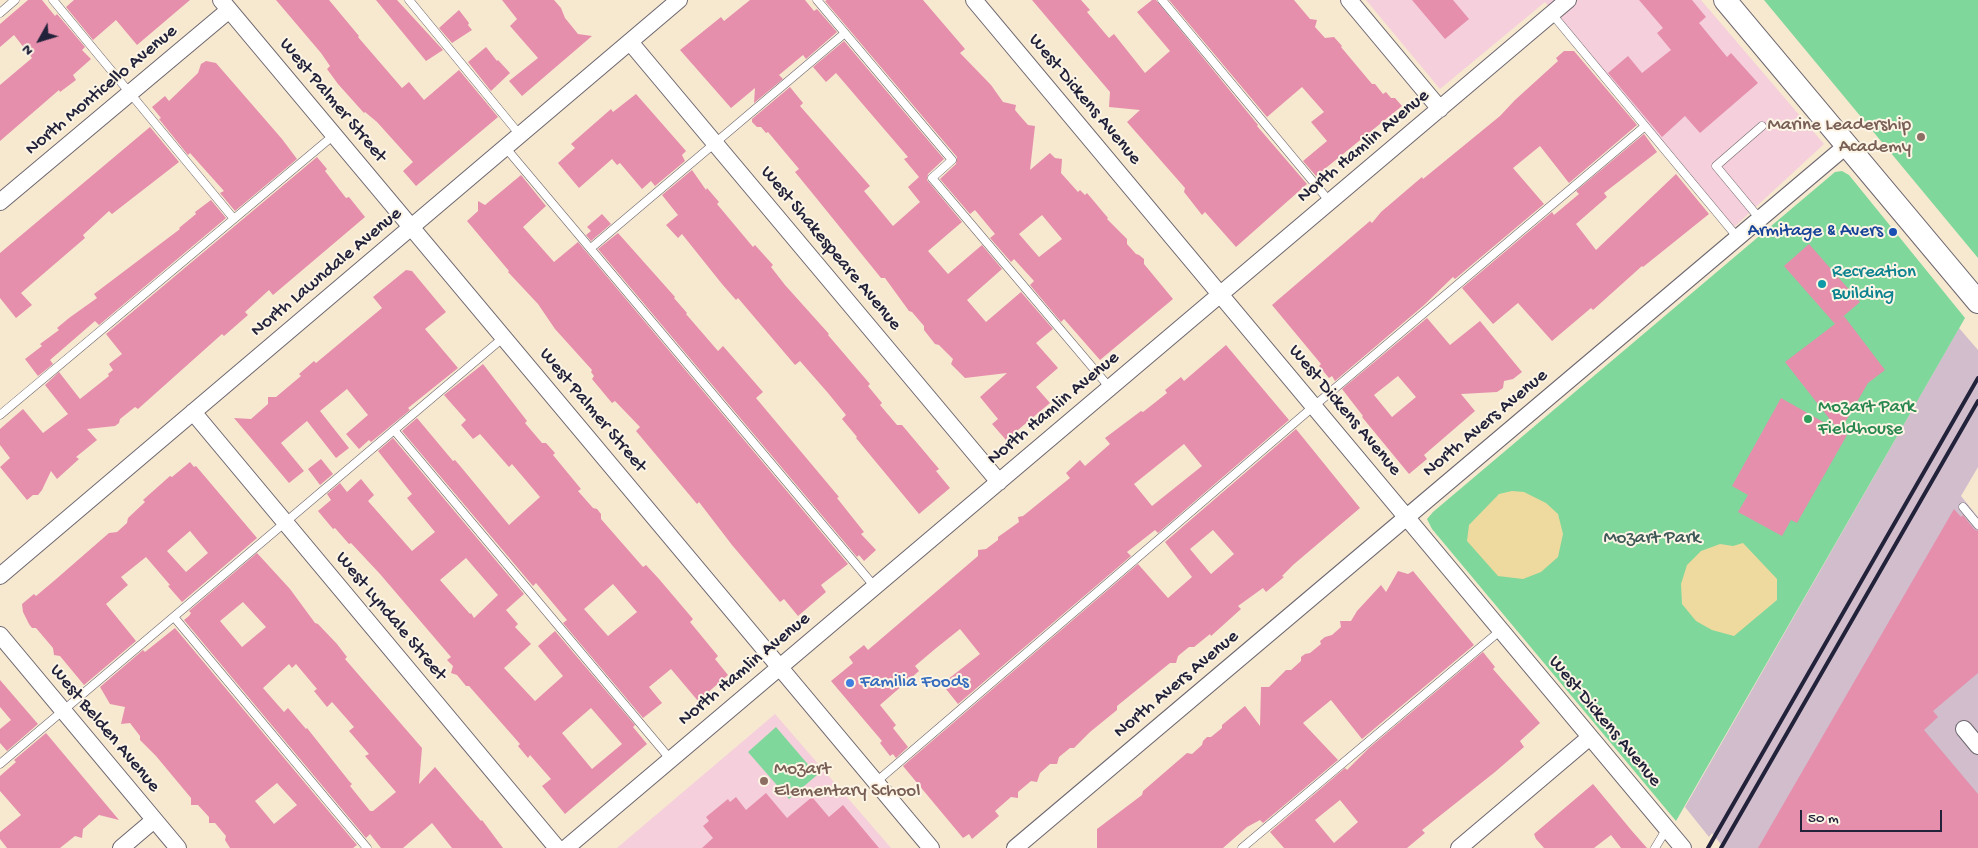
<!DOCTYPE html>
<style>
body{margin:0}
#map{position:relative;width:1978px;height:848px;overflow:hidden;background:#f7e8d0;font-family:"Gochi Hand",sans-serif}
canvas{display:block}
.north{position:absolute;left:15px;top:15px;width:50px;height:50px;-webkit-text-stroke:4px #fcf5e5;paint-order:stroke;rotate:231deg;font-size:14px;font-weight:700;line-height:20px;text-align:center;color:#22223b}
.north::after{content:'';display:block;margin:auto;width:18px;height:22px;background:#22223b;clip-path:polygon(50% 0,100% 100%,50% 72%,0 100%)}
.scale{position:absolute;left:1800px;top:810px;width:142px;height:22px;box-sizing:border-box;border:2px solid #22223b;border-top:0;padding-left:6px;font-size:15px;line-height:18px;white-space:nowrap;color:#22223b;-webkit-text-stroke:4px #fcf5e5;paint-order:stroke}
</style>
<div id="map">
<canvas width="1978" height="848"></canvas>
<div class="north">N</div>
<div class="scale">50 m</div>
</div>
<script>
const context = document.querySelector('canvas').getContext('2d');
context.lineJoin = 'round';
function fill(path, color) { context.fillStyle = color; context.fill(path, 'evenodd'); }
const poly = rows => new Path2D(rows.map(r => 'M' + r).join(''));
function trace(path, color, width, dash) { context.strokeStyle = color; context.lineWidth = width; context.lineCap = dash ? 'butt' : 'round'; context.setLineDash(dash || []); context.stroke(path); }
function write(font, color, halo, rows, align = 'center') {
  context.font = font + ' "Gochi Hand",sans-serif'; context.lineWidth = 4; context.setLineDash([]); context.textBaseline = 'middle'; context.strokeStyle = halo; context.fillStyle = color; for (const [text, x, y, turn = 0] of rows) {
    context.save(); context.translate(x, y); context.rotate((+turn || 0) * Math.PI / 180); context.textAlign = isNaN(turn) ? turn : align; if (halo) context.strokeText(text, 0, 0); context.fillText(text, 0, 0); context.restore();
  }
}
fill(poly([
 [1366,0,1701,0,1824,144,1732,229,1545,2,1440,89],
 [775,714,891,848,617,848]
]), '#f5cfdb');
fill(poly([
 [1959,328,1978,350,1978,467,1961,496,1978,517,1978,848,1724,848,1712,833,1709,837,1685,807]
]), '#d1bdcc');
fill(poly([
 [1764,0,1978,0,1978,258],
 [1842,171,1849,175,1965,318,1676,821,1432,529,1427,519,1433,512,1835,172],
 [776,727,817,775,789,799,748,752]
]), '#80d79c');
fill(poly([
 [1512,491,1524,492,1546,503,1558,514,1563,534,1558,557,1541,572,1523,579,1498,576,1467,541,1469,525,1499,494],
 [1743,543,1777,579,1777,600,1734,636,1712,630,1696,621,1682,604,1681,584,1687,565,1701,551,1720,544,1733,546]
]), '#eeda9e');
fill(poly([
 [28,0,42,0,55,16,57,14,85,47,82,50,91,59,73,75,76,80,60,92,59,90,0,141,0,85,32,58,14,35,0,47,0,24],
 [74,0,190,0,137,45,116,20,93,40,66,7],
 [276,0,329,0,359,36,358,37,402,88,409,82,424,100,459,70,498,117,416,186,403,171,413,162,377,122,365,112,364,113,338,84,327,69,330,66,321,53],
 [376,0,397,0,443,50,426,61],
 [502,0,554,0,561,8,565,18,578,34,592,36,522,96,509,81,538,58,510,26,517,19],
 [750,0,805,0,814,11,817,9,837,32,806,59,803,55,779,75,783,79,754,103,755,88,731,108,680,50,721,17,724,21],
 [827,0,923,0,965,49,960,53,991,85,1003,102,1016,105,1015,110,1020,116,1028,125,1035,126,1030,170,1050,153,1055,158,1062,159,1061,173,1078,192,1080,190,1085,195,1087,193,1108,218,1107,219,1127,239,1127,244,1136,254,1139,255,1144,259,1144,264,1173,299,1100,360,1064,319,1061,322,1030,285,1034,281,1014,259,1011,262,990,238,995,234,975,210,970,214,940,179,956,164,957,157,825,1],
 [1042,215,1062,239,1039,257,1019,234],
 [1032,0,1081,0,1090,10,1087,12,1109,38,1114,34,1145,73,1170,51,1137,12,1152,0,1156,0,1258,125,1257,126,1307,184,1236,247,1205,212,1202,215,1184,192,1185,188,1127,122,1140,110,1109,107,1110,92],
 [1169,0,1294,0,1310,19,1317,20,1315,27,1325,38,1334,37,1342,46,1341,47,1372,84,1375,84,1383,94,1386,92,1391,98,1395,98,1402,106,1316,176,1303,161,1327,141,1311,122,1324,112,1302,87,1267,117],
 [1412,0,1453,0,1469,19,1445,39],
 [1639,0,1692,0,1706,17,1699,23,1727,57,1731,53,1758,83,1700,133,1685,116,1662,137,1608,73,1628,56,1642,73,1671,50,1657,33,1663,28],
 [459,10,469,23,468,25,472,30,452,43,439,28],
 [844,41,944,159,928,174,927,180,962,222,928,251,948,274,982,245,1002,269,967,300,986,322,1021,292,1053,329,1036,343,1058,368,1036,387,1050,403,1006,440,992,424,998,419,980,397,1007,373,965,378,951,364,953,359,939,345,935,344,924,330,924,326,912,312,909,311,885,278,881,278,813,194,795,172,799,169,768,132,766,133,761,127,757,127,752,122,752,119,790,87,803,103,800,106,870,186,864,191,893,226,920,202,908,187,919,177,904,159,908,157,836,73,826,82,813,67],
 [486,47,497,61,498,60,510,73,491,91,468,62],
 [1564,51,1574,51,1637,125,1569,183,1540,146,1513,168,1544,204,1455,279,1453,277,1423,306,1335,381,1332,376,1329,378,1319,366,1321,364,1272,305,1370,221,1372,223,1381,212,1422,177,1423,179,1500,116,1515,100,1558,61,1556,58],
 [206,61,216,63,282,139,297,159,235,211,220,193,224,191,190,153,188,155,159,119,161,118,152,107,165,96,169,101,198,73,201,64],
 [636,94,686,151,682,155,685,161,655,186,651,181,642,189,620,163,617,165,612,159,579,188,558,163,575,148,571,144,611,109,613,112],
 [150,127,179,162,112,214,109,211,83,235,85,238,21,293,32,305,16,318,0,298,0,253],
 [1644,134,1657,152,1604,193,1607,197,1576,224,1596,250,1676,174,1709,214,1643,267,1642,266,1593,310,1591,308,1552,341,1518,303,1493,324,1462,288,1552,212,1554,215,1579,194,1576,191],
 [317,157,327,169,325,171,346,198,349,197,365,217,273,295,269,290,245,312,248,315,224,336,222,334,138,409,135,407,120,419,119,423,115,426,87,429,97,440,76,457,79,459,57,479,51,471,42,490,38,495,33,495,27,500,0,467,10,458,0,445,0,429,23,409,43,433,68,414,45,385,59,372,80,399,109,376,108,374,113,370,109,364,122,354,106,334],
 [692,170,706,190,707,188,719,202,717,204,753,247,755,245,773,265,771,267,785,285,829,334,828,335,870,384,868,386,882,403,880,405,897,425,902,425,939,469,936,471,950,488,919,514,856,438,857,437,842,419,846,415,828,393,800,361,795,365,738,298,736,300,722,284,682,234,678,238,666,225,678,215,662,195],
 [521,175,546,206,523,227,554,262,578,242,848,564,821,585,826,592,798,616,784,599,780,602,732,545,699,502,697,504,636,431,640,427,615,401,612,403,592,379,594,376,591,372,592,370,555,329,538,304,508,272,509,271,467,221,478,211,478,201,485,205],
 [211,200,226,218,99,325,95,321,50,360,53,364,38,376,25,359,42,346,40,344,59,330,57,328,69,318,97,298,94,294,180,229,179,228,196,214,195,212],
 [602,214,611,224,591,241,586,235,591,231,587,227],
 [618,233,675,297,674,298,687,313,686,314,718,351,723,346,763,392,756,398,839,497,837,498,864,532,861,534,876,550,864,561,859,555,857,557,598,249],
 [1809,244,1860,302,1839,320,1844,316,1885,370,1868,383,1840,431,1847,435,1797,523,1791,520,1782,536,1738,512,1748,495,1732,486,1781,398,1839,431,1785,362,1835,324,1784,266],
 [406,270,412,271,446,312,425,329,458,368,408,408,410,410,371,442,369,440,359,449,346,434,368,415,347,389,320,411,349,448,336,458,307,421,281,443,304,471,289,483,234,418,251,419,268,404,268,397,276,397,301,376,299,374,314,361,316,363,382,308,373,297],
 [1427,318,1450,345,1480,321,1522,372,1513,379,1504,381,1503,388,1497,392,1461,394,1475,411,1424,455,1427,459,1409,474,1362,417,1363,416,1342,389],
 [1398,376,1416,397,1392,417,1374,395],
 [1226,345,1289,420,1158,533,1155,530,1127,552,1131,556,958,704,942,684,980,654,960,629,935,649,915,666,919,671,880,705,896,725,893,728,908,747,896,758,893,754,890,756,880,743,882,741,831,681,853,663,849,657,864,645,868,650,978,556,978,550,986,549,998,540,998,537,1019,522,1018,517,1023,516,1070,478,1066,473,1080,460,1085,466,1110,444,1105,438,1141,411,1143,412,1167,393,1165,390,1181,377,1184,381],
 [1184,444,1202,466,1152,506,1134,484],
 [483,364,527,421,525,423,542,443,546,443,555,453,553,455,581,489,578,491,593,508,597,509,601,514,601,519,643,567,646,565,659,579,693,619,690,622,718,656,715,659,728,675,698,701,671,669,649,687,662,703,643,718,563,623,567,620,536,583,533,586,402,431,417,418,453,461,455,460,461,467,509,525,540,497,512,464,509,467,480,434,473,439,461,425,466,420,444,395],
 [613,584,637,612,608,636,584,609],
 [1296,429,1360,508,1293,565,1282,576,1284,577,1266,592,1263,588,1238,606,1241,609,1211,636,1210,634,1194,647,1189,647,1178,656,1176,663,1170,663,1117,706,1117,710,1090,732,1074,748,1070,748,1059,757,1057,764,1050,764,1040,773,1037,782,1031,781,1018,792,1018,798,1011,797,995,811,999,816,972,839,969,834,963,838,903,766,1138,564,1168,598,1192,577,1165,542],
 [1213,530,1234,554,1211,574,1190,549],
 [393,438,524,594,506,610,518,624,515,627,531,644,504,668,535,701,563,676,538,646,555,631,635,725,633,727,647,744,565,814,542,786,551,779,530,755,528,758,518,746,520,744,469,686,466,686,457,675,451,673,453,666,447,660,451,657,380,574,351,543,349,544,335,528,333,529,318,511,331,500,327,494,340,483,347,492,361,479,374,495,368,501,412,551,435,532,407,498,412,494,378,451],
 [466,558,498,595,474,618,471,613,470,614,440,580],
 [591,708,622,744,592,769,562,733],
 [321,459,333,474,320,485,308,469],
 [190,462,194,467,196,466,257,538,182,602,168,586,170,585,146,557,121,577,128,585,106,604,136,641,84,685,60,656,54,655,53,648,36,628,32,628,29,624,23,612,22,604,34,594,36,596,55,580,109,533,117,532,127,523,128,518,145,502,143,500,170,476,172,477],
 [190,531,208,553,186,572,167,551],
 [1954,509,1961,517,1963,515,1974,529,1978,531,1978,673,1933,711,1938,717,1924,730,1978,794,1978,848,1758,848],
 [257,553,290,589,315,623,318,624,337,644,347,657,345,659,422,748,419,784,435,767,481,821,482,820,503,848,452,848,432,823,403,848,381,848,370,834,366,838,184,620,189,616,191,613,189,611],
 [243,602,266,627,242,647,220,621],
 [289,664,292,668,296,664,317,689,314,691,327,707,332,702,354,727,349,731,369,754,365,756,396,792,373,811,370,811,350,786,352,784,349,781,307,728,306,729,288,708,284,712,263,688],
 [1398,571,1408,574,1413,571,1474,645,1362,739,1331,700,1303,723,1338,760,1263,823,1260,820,1247,827,1223,848,1097,848,1097,829,1142,795,1143,791,1187,753,1192,754,1202,745,1203,741,1207,737,1211,737,1222,728,1222,725,1245,706,1260,726,1261,687,1269,687,1286,670,1291,670,1301,661,1301,657,1305,654,1310,653,1321,644,1320,641,1325,637,1332,635,1341,627,1340,621,1351,621,1357,611,1381,585,1386,592],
 [175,628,357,845,353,848,230,848,225,840,226,836,215,823,209,823,209,817,198,805,191,805,191,798,156,756,140,740,140,736,130,723,121,724,125,707,110,704,100,687,143,650,145,652],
 [277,783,297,805,274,824,255,801],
 [1483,652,1495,667,1493,669,1540,723,1520,741,1524,747,1495,772,1422,830,1425,833,1407,848,1284,848,1270,832,1345,768,1347,770,1369,748],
 [1340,800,1358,822,1334,843,1315,820],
 [0,680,38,724,7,751,0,743,0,729,11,720,0,707],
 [46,733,119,820,99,815,83,829,82,838,75,836,60,848,7,848,0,839,0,832,21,815,0,791,0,776,16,762,14,760],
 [1593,784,1632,831,1647,848,1621,848,1611,835,1594,848,1544,848,1536,839,1534,834],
 [766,793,787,818,812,797,829,817,843,805,879,848,702,848,713,838,703,826,709,821,706,817,728,799,730,802,736,797,746,810]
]), '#e58fac');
const lane = poly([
 [53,0,234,219],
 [409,0,520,135],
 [817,0,952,160,932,178,1110,388],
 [1162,0,1330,202],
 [0,13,15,0],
 [1552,14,1738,238],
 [505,147,875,587],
 [1760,219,1716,166,1762,126],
 [591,248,845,33],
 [0,415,334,135],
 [394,430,671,760],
 [1963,507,1978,525],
 [174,617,367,848],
 [0,764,504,337],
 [876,782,1314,406,1644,127],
 [1242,848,1501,630],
 [1655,848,1667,828]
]);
const street = poly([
 [221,0,931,848],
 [974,0,1683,848],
 [1349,0,1440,109],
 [630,42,999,482],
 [0,202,229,10],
 [193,412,557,848],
 [0,576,679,0],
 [0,635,178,848],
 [1964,729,1978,746],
 [121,848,154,820],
 [566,848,1568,0],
 [1015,848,1846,146],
 [1459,848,1590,737]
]);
const secondary = poly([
 [1725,0,1978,302]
]);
trace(lane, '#6d676f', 9);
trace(street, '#6d676f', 18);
trace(secondary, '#6d676f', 24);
trace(lane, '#fff', 8);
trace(street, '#fff', 16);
trace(secondary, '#fff', 22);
trace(poly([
 [1708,848,1978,378],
 [1721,848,1978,401]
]), '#22223b', 4);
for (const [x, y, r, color] of [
 [1921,137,5,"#8d6e63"],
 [1893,232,5,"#1a4fb4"],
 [1822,284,5,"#0f9aa8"],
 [1808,419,5,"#2e9e5b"],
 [850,683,5,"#3f7fe0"],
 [764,781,5,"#8d6e63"]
]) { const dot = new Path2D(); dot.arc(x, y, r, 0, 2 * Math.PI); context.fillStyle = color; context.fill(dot); trace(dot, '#fcf5e5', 2); }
write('19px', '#22223b', '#fcf5e5', [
 ["North Monticello Avenue",102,91,-40],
 ["West Dickens Avenue",1084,100,50],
 ["West Palmer Street",332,101,50],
 ["North Hamlin Avenue",1364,147,-40],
 ["West Shakespeare Avenue",830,249,50],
 ["North Lawndale Avenue",327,273,-40],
 ["North Hamlin Avenue",1054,409,-40],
 ["West Palmer Street",592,411,50],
 ["West Dickens Avenue",1344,411,50],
 ["North Avers Avenue",1486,424,-40],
 ["West Lyndale Street",390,617,50],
 ["North Hamlin Avenue",745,670,-40],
 ["North Avers Avenue",1177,685,-40],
 ["West Dickens Avenue",1604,722,50],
 ["West Belden Avenue",104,729,50]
]);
write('19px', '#785e54', '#fcf5e5', [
 ["Marine Leadership",1911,126],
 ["Academy",1911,148],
 ["Mozart",774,770,"left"],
 ["Elementary School",774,792,"left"]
], 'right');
write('19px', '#164399', '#fcf5e5', [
 ["Armitage & Avers",1883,232]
], 'right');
write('19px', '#0d838f', '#fcf5e5', [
 ["Recreation",1832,273],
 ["Building",1832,295]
], 'left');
write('19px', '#27864d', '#fcf5e5', [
 ["Mozart Park",1818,408],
 ["Fieldhouse",1818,430]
], 'left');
write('19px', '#3e5858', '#fcf5e5', [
 ["Mozart Park",1652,539]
]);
write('19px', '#366cbe', '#fcf5e5', [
 ["Familia Foods",860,683]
], 'left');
</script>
